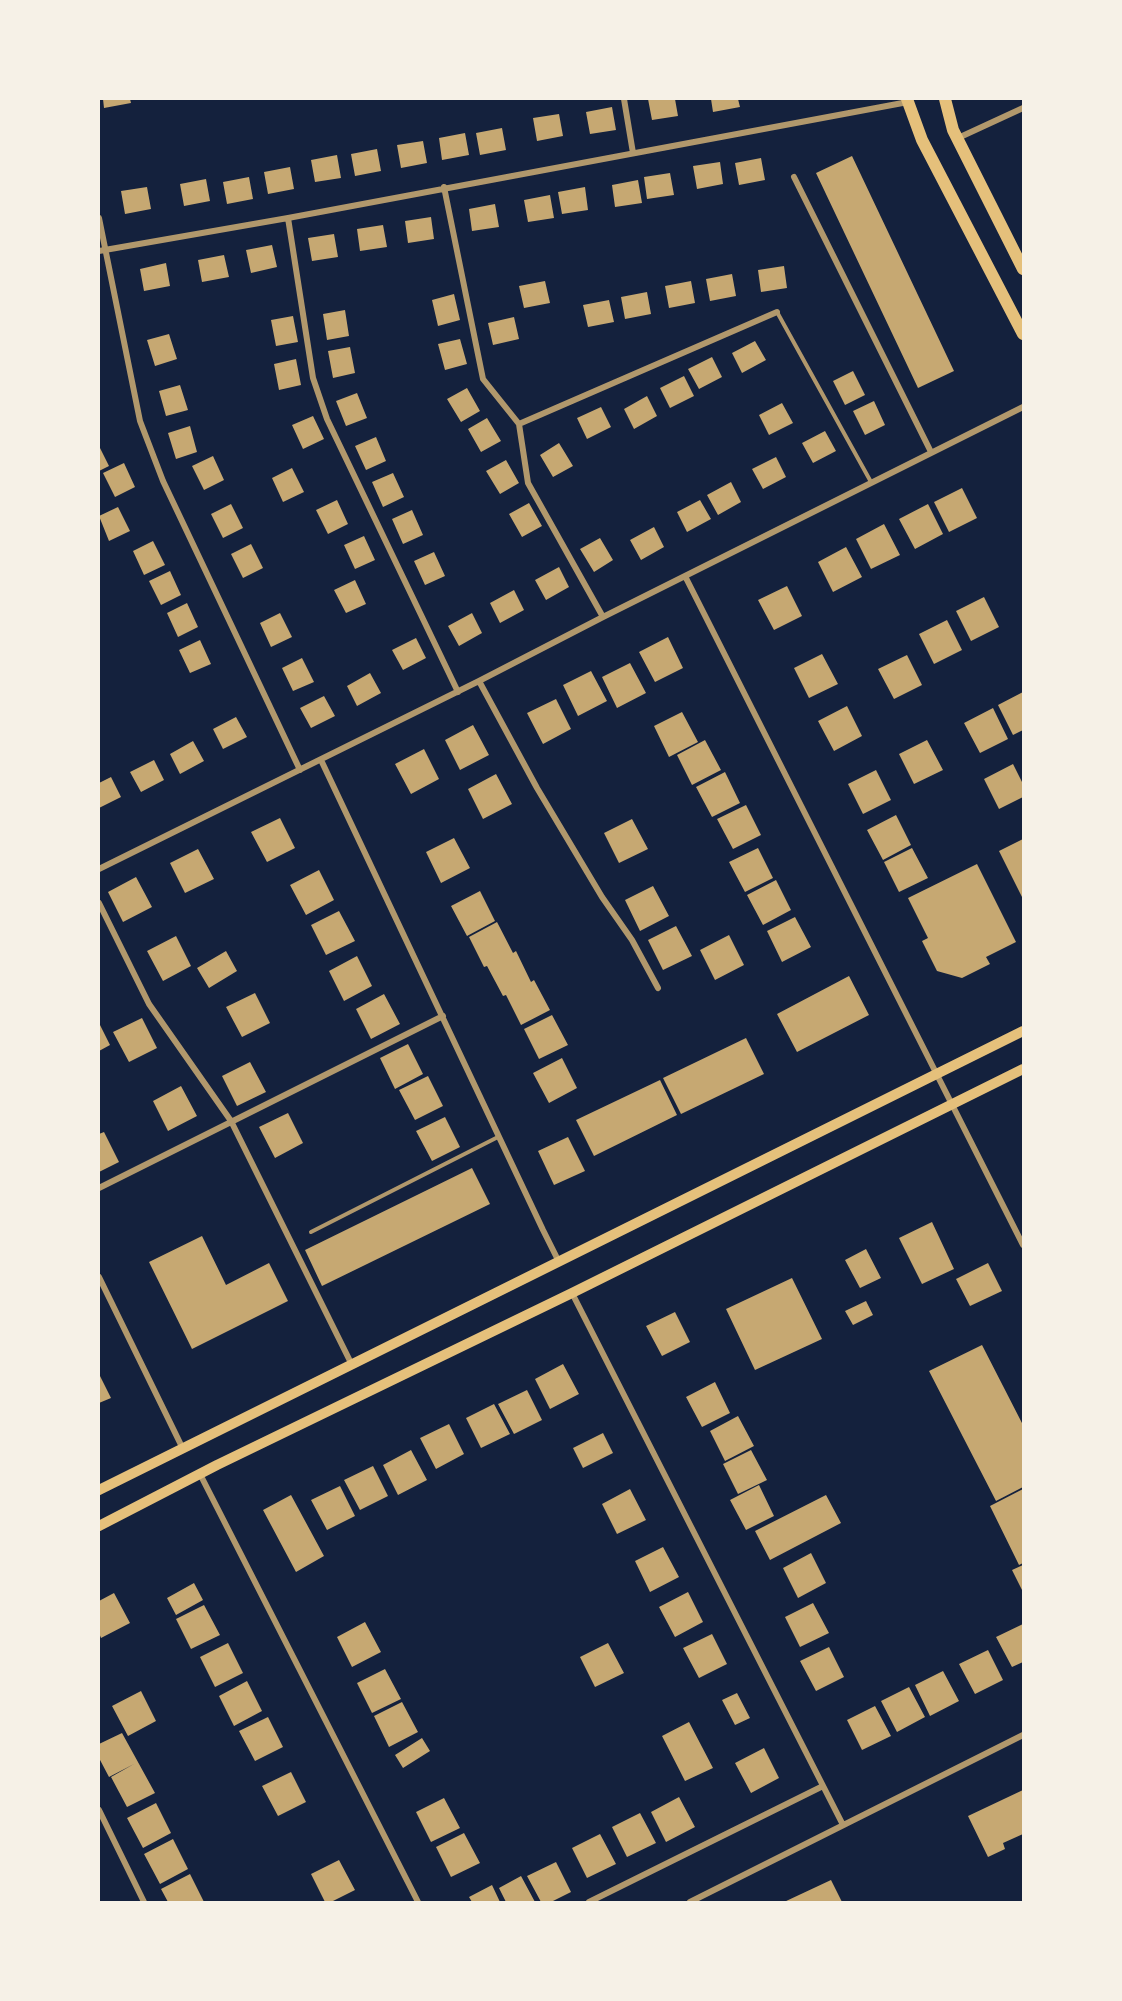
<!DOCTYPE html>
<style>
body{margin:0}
#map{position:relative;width:1122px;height:2001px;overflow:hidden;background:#14213d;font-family:Mulish,sans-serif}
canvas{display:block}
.frame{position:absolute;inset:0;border:100px solid #f6f1e7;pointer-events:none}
</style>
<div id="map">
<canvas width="1122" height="2001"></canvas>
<div class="frame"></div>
</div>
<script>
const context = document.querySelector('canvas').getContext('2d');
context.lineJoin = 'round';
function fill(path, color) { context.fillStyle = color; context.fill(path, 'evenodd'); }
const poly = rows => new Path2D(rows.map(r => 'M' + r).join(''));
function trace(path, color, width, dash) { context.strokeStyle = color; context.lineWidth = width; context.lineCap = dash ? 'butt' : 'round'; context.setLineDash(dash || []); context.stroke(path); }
fill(poly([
 [103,99,130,99,131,103,104,108],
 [648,99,675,99,678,116,652,120],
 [711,99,738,99,740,107,713,112],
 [612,107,616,130,590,134,586,112],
 [559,114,563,136,537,141,533,118],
 [502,128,506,150,480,155,476,133],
 [465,133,469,155,442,160,439,138],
 [423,141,427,163,401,168,397,145],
 [377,149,381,171,355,176,351,154],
 [337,155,341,178,315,182,311,160],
 [852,156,954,371,918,388,816,173],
 [761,158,765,180,739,185,735,163],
 [720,162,723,184,697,189,693,166],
 [290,167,294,189,268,194,264,172],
 [670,173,674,195,647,199,644,177],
 [249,177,253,199,227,204,223,182],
 [206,179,210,201,184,206,180,184],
 [638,180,642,203,615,207,612,185],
 [147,187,151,209,125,214,121,191],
 [585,187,588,210,562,214,558,192],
 [550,195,554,218,528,222,524,200],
 [495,204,499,227,472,231,469,209],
 [431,217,434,239,408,243,405,221],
 [383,225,387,247,360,251,357,229],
 [334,234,338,257,312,261,308,238],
 [272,245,277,267,251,273,246,250],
 [224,255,229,277,202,282,198,260],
 [166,263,170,286,144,291,140,269],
 [784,266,787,288,761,292,758,270],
 [732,274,736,296,710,301,706,279],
 [545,281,550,303,524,308,519,286],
 [691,281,695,303,669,308,665,286],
 [647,292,651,314,625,319,621,297],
 [454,294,460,320,438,326,432,300],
 [609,300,614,322,588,327,583,305],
 [345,310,349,336,327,340,323,314],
 [293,316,298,342,276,346,271,320],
 [514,317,519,339,493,345,488,323],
 [169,334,177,359,155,366,147,340],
 [460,339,467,364,445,370,438,344],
 [755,341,766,360,742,373,732,353],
 [350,347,355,373,333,378,328,351],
 [712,357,722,377,699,389,688,369],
 [296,359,301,385,279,390,274,364],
 [853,371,865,395,845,405,833,381],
 [684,376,694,396,670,408,660,388],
 [180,385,188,410,166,416,159,391],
 [467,388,480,411,461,422,447,399],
 [357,393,367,418,346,426,336,401],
 [647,396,657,416,634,429,624,409],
 [874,401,885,425,865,435,853,411],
 [782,403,793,423,769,435,759,415],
 [601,407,611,427,587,439,577,418],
 [313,416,324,439,303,449,292,425],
 [487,418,501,441,481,452,468,429],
 [190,426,197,452,176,459,168,433],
 [825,431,836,451,813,463,802,443],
 [376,437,386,461,366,470,355,446],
 [559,443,573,466,553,477,540,455],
 [99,446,109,466,99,471],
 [213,456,224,480,204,490,192,466],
 [776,457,786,477,763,489,752,469],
 [506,460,519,483,500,494,486,471],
 [124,463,135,487,115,497,103,473],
 [292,468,304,492,283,502,272,478],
 [393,473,404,497,383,507,372,482],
 [731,482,741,502,718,515,707,495],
 [962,488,977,518,949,532,934,502],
 [337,500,348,524,328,534,316,510],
 [700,500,711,519,687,532,677,512],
 [529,503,542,526,522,537,509,514],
 [231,504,243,528,223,538,211,514],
 [928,504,943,534,915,549,899,519],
 [118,507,130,531,109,541,99,516],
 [412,510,423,535,403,544,392,519],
 [884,524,900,555,871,569,856,539],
 [654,527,664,547,641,560,630,540],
 [364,536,375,560,355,569,344,545],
 [600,538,613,560,594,572,580,549],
 [153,541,165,565,144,575,133,551],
 [251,544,263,568,243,578,231,554],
 [846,547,862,577,833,592,818,562],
 [434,552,445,576,425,585,414,561],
 [559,567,569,587,546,600,535,580],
 [170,571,181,595,161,605,149,581],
 [355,580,366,604,346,613,334,590],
 [787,586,802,616,774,630,758,600],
 [514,590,524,610,500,623,490,603],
 [984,597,999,627,971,641,956,611],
 [187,603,198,627,178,637,167,613],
 [280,613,292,637,271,647,260,623],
 [472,613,482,633,459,646,448,626],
 [947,620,962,650,934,664,919,634],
 [668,637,683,668,655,682,639,652],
 [416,638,426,658,403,670,392,650],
 [200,640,211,664,190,673,179,650],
 [822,654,838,684,809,698,794,668],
 [907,655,922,685,894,699,878,669],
 [302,658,314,682,293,691,282,668],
 [630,663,646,693,617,708,602,677],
 [591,671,607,701,578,716,563,685],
 [370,673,381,693,357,706,347,686],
 [1023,692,1023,730,1013,735,998,705],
 [324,696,335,716,311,728,300,708],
 [556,699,571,729,543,744,527,713],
 [847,706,862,736,834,751,818,721],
 [993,708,1008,739,980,753,964,723],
 [682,712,698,742,669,757,654,726],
 [236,717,247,737,223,749,213,729],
 [473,725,489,755,460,770,445,740],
 [705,740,721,770,692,785,677,755],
 [927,740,943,770,914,784,899,754],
 [193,741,204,761,180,774,170,754],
 [424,749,439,779,411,794,395,764],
 [154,760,164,780,141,792,130,772],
 [1013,764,1023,784,1023,797,999,809,984,779],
 [876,770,891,800,863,814,848,784],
 [725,772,740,803,712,817,696,787],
 [496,774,512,804,483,819,468,789],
 [111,777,121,797,99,808,99,783],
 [746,805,761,835,733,849,717,819],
 [896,815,911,845,883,860,867,830],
 [280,818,295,848,267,862,251,832],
 [632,819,648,849,619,863,604,833],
 [454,838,470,868,441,883,426,852],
 [1023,839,1023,899,999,851],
 [758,848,773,878,745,892,729,862],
 [912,848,928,878,899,892,884,862],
 [198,849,214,879,185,893,170,863],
 [977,864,1016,942,986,957,990,964,962,978,937,971,922,941,928,938,908,898],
 [319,870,334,900,306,915,290,885],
 [136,877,152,907,123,922,108,892],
 [776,880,791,910,763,925,747,895],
 [653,886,669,916,640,931,625,900],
 [480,891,495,921,467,936,451,906],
 [339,911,355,941,326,955,311,925],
 [795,917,811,947,782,962,767,931],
 [497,922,513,953,516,951,531,982,534,980,550,1010,521,1025,506,995,503,996,487,966,484,967,469,937],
 [676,926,692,956,663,970,648,940],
 [729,935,744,965,715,980,700,950],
 [176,936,191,966,163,981,147,951],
 [226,951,237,971,209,988,197,968],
 [357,956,372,986,344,1001,329,971],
 [849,976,869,1015,797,1052,777,1014],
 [255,993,270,1023,242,1037,226,1007],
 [384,994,400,1024,371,1039,356,1009],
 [552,1015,568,1045,539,1059,524,1029],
 [142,1018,157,1048,129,1062,113,1032],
 [99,1023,110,1045,99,1051],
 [746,1038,764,1074,681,1114,663,1078],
 [408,1044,423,1074,395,1089,380,1058],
 [562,1058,577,1088,549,1103,533,1073],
 [250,1062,266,1092,237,1106,222,1076],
 [428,1076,443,1106,415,1120,399,1090],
 [660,1080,677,1115,594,1156,576,1120],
 [181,1086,197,1116,168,1131,153,1101],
 [288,1113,303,1143,275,1158,259,1127],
 [445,1117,460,1147,432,1161,416,1131],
 [104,1132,119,1162,99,1172,99,1134],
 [568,1137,585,1171,554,1185,538,1151],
 [472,1168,490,1204,322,1286,305,1250],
 [932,1222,954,1269,922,1284,899,1238],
 [202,1236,226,1285,269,1263,288,1301,192,1349,149,1262],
 [866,1249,881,1278,860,1288,845,1260],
 [988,1263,1002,1291,970,1306,956,1279],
 [792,1278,822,1339,755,1370,726,1309],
 [866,1301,873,1315,853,1325,845,1311],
 [675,1312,690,1342,662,1356,646,1326],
 [982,1345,1023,1425,1023,1487,996,1501,929,1371],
 [563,1364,579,1394,550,1409,535,1379],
 [99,1374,111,1398,99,1403],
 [715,1382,730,1413,702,1427,686,1397],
 [527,1390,542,1420,514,1434,498,1404],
 [494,1404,510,1434,481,1448,466,1418],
 [738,1416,754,1446,725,1461,710,1431],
 [449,1424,464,1454,436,1469,420,1438],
 [603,1433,613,1453,583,1468,573,1448],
 [411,1450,427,1480,398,1495,383,1465],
 [751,1450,767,1480,738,1494,723,1464],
 [373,1466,388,1496,360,1510,344,1480],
 [759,1485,774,1516,746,1530,730,1500],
 [340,1486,355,1516,327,1530,311,1500],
 [630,1489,646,1520,617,1534,602,1504],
 [1023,1489,1023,1563,1019,1565,990,1506],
 [291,1495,324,1556,296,1572,263,1510],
 [826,1495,841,1523,770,1560,755,1531],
 [663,1547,679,1577,650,1592,635,1561],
 [811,1553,826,1583,798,1598,783,1568],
 [1023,1565,1023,1592,1012,1570],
 [194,1583,203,1600,176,1615,167,1598],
 [688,1592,703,1622,675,1637,659,1607],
 [114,1593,130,1623,101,1638,99,1633,99,1601],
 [813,1603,829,1633,800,1647,785,1617],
 [204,1605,220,1635,191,1649,176,1619],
 [365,1622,381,1652,352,1667,337,1637],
 [1023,1624,1023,1662,1012,1667,996,1637],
 [712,1634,727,1664,699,1678,683,1648],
 [228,1643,243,1673,215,1687,200,1657],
 [608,1643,624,1673,595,1687,580,1657],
 [829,1647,844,1677,816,1691,800,1661],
 [988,1650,1003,1680,975,1694,959,1664],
 [385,1669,401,1699,372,1713,357,1683],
 [943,1671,959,1701,930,1716,915,1685],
 [247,1681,262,1711,234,1726,219,1696],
 [909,1687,925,1717,897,1732,881,1701],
 [141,1691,156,1721,128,1736,112,1706],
 [737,1693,750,1718,735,1725,722,1700],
 [402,1702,418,1732,389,1747,374,1716],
 [875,1706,891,1736,862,1750,847,1720],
 [268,1717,283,1747,255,1761,239,1731],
 [689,1722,713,1768,685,1781,662,1736],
 [122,1733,155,1793,127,1807,111,1777,134,1764,109,1777,99,1758,99,1744],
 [422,1738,430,1751,403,1768,395,1755],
 [764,1748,779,1778,751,1793,735,1763],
 [291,1772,306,1802,278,1816,262,1786],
 [1023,1790,1023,1834,1003,1843,1005,1849,988,1857,968,1816],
 [679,1797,695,1827,666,1842,651,1812],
 [444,1798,460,1828,431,1842,416,1812],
 [156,1803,171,1833,143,1848,127,1818],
 [640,1813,656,1843,627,1857,612,1827],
 [464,1833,480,1863,451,1877,436,1847],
 [600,1834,616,1864,587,1878,572,1848],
 [173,1839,188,1869,160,1884,144,1854],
 [339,1860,355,1890,331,1902,325,1902,311,1874],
 [556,1862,571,1892,551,1902,541,1902,527,1876],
 [190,1874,204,1902,168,1902,161,1889],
 [521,1876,535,1902,506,1902,499,1888],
 [831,1880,842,1902,784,1902],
 [492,1885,500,1902,472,1902,469,1897]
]), '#c6a872');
trace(poly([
 [777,312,871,482],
 [311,1232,498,1137]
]), '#b1986c', 4);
trace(poly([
 [624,99,633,153],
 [958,138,1023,108],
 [794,177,931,452],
 [444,187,483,379,519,424,528,483,603,617],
 [99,218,140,421,163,481,300,770],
 [288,218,313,378,327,419,458,692],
 [99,251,288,218,908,102],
 [519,424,777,312],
 [685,576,1023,1245],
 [479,681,537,788,602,897,632,940,658,988],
 [321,760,543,1230,559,1262],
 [99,869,479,681,603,617,1023,407],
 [99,903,149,1004,231,1121,352,1365],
 [99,1188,443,1016],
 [99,1277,183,1449],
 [572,1293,843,1825],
 [200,1474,418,1902],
 [99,1810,144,1902],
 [589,1902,823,1786],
 [690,1902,1023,1735]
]), '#b1986c', 6);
trace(poly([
 [99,1490,1023,1031],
 [99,1526,217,1465,572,1293,1023,1069]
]), '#e5c07b', 10);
trace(poly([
 [907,99,922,140,1023,334],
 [945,99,953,130,1023,269]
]), '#e5c07b', 12);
</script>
